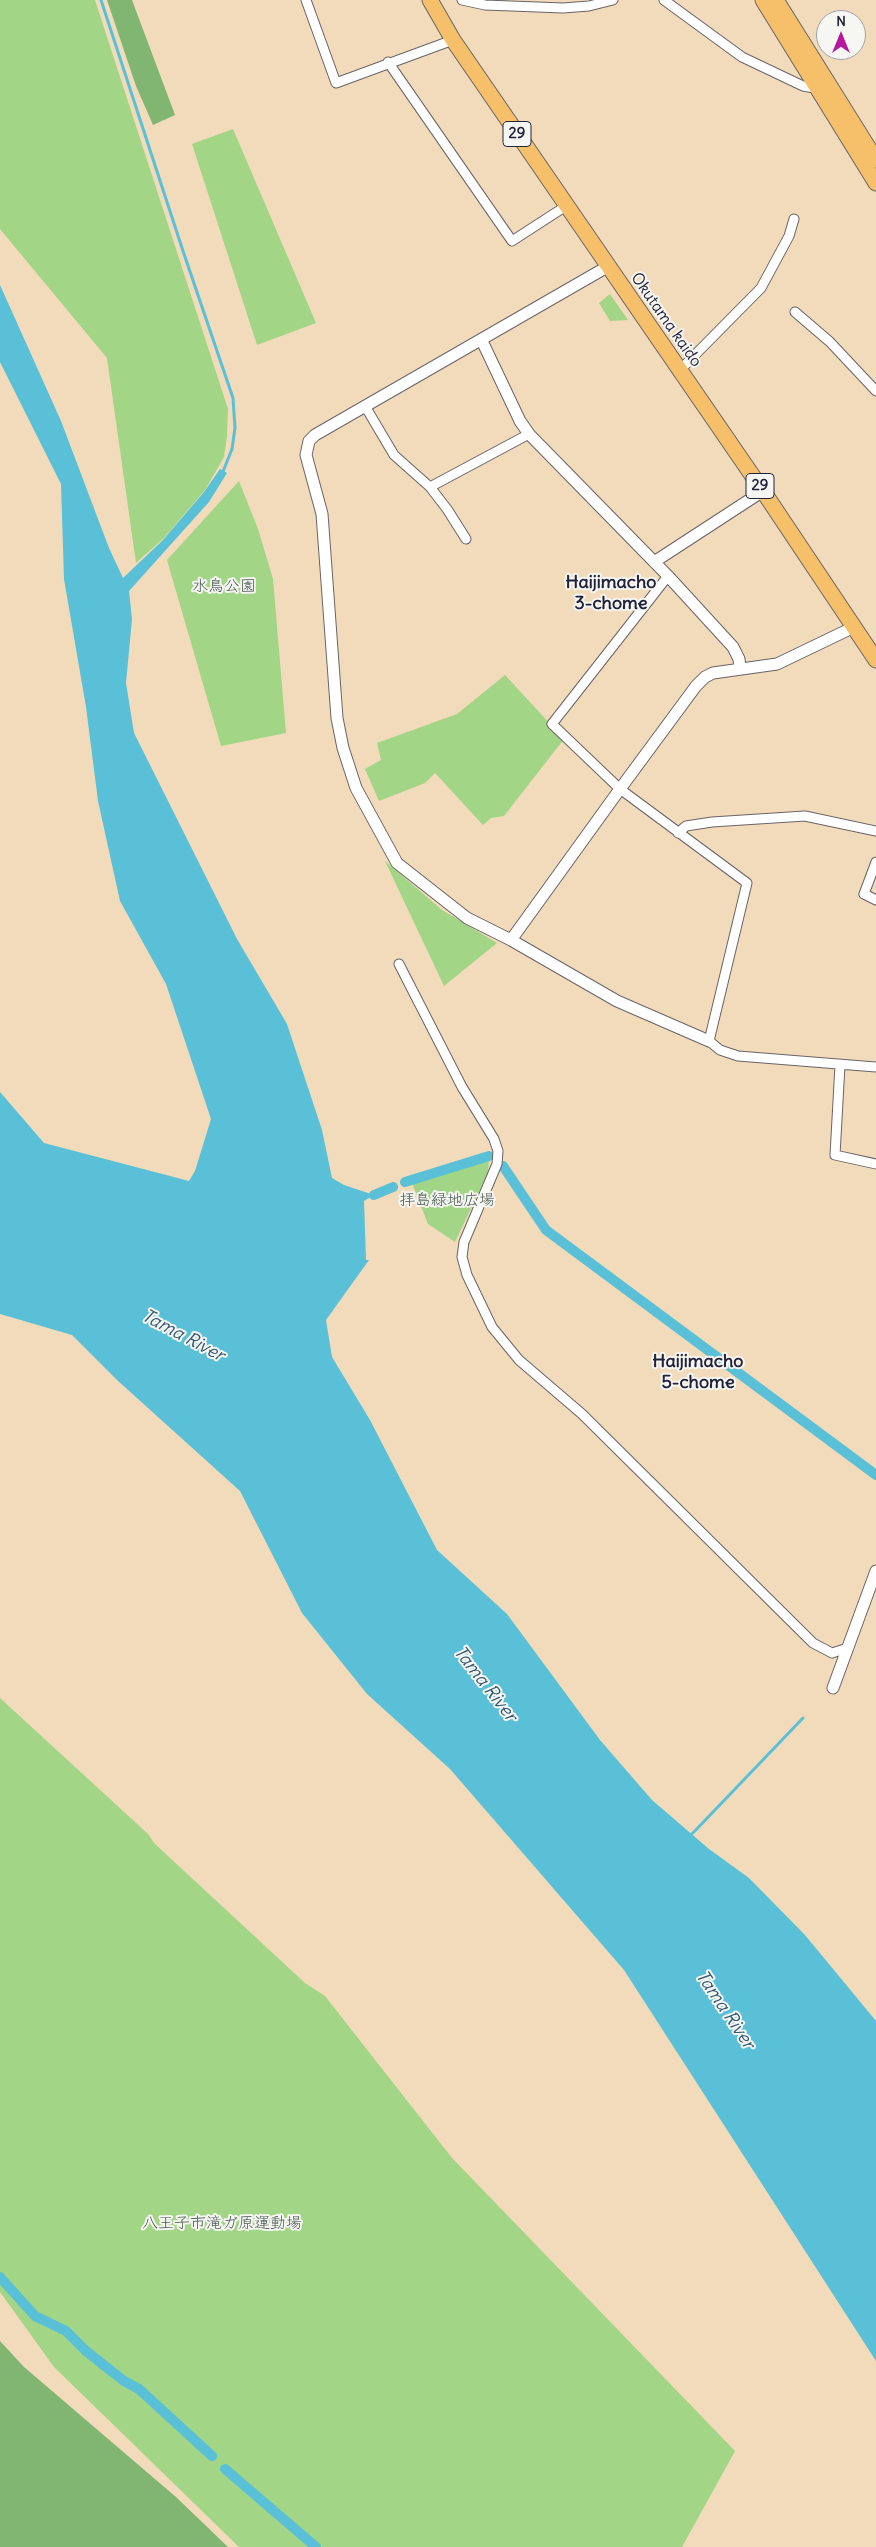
<!DOCTYPE html>
<meta charset="utf-8">
<style>
body{margin:0}
#map{position:relative;width:876px;height:2547px;overflow:hidden;background:#f1dbba;font-family:Delius,sans-serif}
canvas{display:block}
.north{position:absolute;left:816px;top:10px;width:50px;height:50px;box-sizing:border-box;background:#f6f6f2;border:1px solid #a1a1a9;border-radius:50%;rotate:0deg;font-size:14px;font-weight:700;line-height:20px;text-align:center;color:#22223b}
.north::after{content:'';display:block;margin:auto;width:18px;height:22px;background:#b5179e;clip-path:polygon(50% 0,100% 100%,50% 72%,0 100%)}
</style>
<div id="map">
<canvas width="876" height="2547"></canvas>
<div class="north">N</div>
</div>
<script>
const context = document.querySelector('canvas').getContext('2d');
context.lineJoin = 'round';
function fill(path, color) { context.fillStyle = color; context.fill(path, 'evenodd'); }
const poly = rows => new Path2D(rows.map(r => 'M' + r).join(''));
function trace(path, color, width, dash) { context.strokeStyle = color; context.lineWidth = width; context.lineCap = dash ? 'butt' : 'round'; context.setLineDash(dash || []); context.stroke(path); }
function write(font, color, halo, rows, align = 'center') {
  context.font = font + ' Delius,"Klee One",sans-serif'; context.lineWidth = 4; context.setLineDash([]); context.textBaseline = 'middle'; context.strokeStyle = halo; context.fillStyle = color; for (const [text, x, y, turn = 0] of rows) {
    context.save(); context.translate(x, y); context.rotate((+turn || 0) * Math.PI / 180); context.textAlign = isNaN(turn) ? turn : align; if (halo) context.strokeText(text, 0, 0); context.fillText(text, 0, 0); context.restore();
  }
}
fill(poly([
 [0,0,95,0,228,409,227,436,224,457,205,490,164,538,136,563,107,358,0,229],
 [233,129,316,323,257,345,192,144],
 [610,294,628,320,610,321,599,303],
 [239,481,258,529,273,579,286,733,221,746,167,560],
 [505,675,564,739,504,816,491,818,483,825,435,773,425,783,379,801,365,769,381,760,377,743,457,714],
 [385,861,442,910,497,943,444,986],
 [489,1160,488,1173,455,1242,428,1224,412,1183],
 [0,1698,148,1834,155,1844,305,1983,325,1996,452,2158,735,2451,682,2547,239,2547,54,2367,0,2292]
]), '#a2d585');
fill(poly([
 [107,0,132,0,175,115,153,125,136,86],
 [0,2341,24,2367,176,2497,228,2547,0,2547]
]), '#81b672');
fill(poly([
 [0,285,61,421,109,548,123,578,163,540,204,492,220,469,227,473,209,502,129,591,132,619,126,683,134,733,237,939,287,1024,322,1130,332,1178,344,1185,374,1195,364,1201,366,1260,369,1260,326,1320,332,1357,370,1420,437,1550,507,1614,600,1740,652,1800,709,1849,749,1878,805,1935,876,2021,876,2361,624,1970,450,1769,367,1694,302,1613,240,1491,117,1380,72,1335,0,1314,0,1092,44,1143,189,1181,195,1171,211,1119,166,984,120,901,98,801,86,707,64,579,61,484,0,362]
]), '#59c0d7');
trace(poly([
 [101,0,183,251,233,398,235,428,232,449,222,474],
 [691,1835,803,1718]
]), '#59c0d7', 3);
trace(poly([
 [503,1166,546,1230,876,1475],
 [405,1182,489,1156],
 [374,1195,393,1187],
 [0,2277,35,2316,66,2331,86,2351,124,2381,139,2389,212,2456],
 [225,2469,316,2547]
]), '#59c0d7', 10);
const minor = poly([
 [306,0,336,83,453,40],
 [462,0,485,5,563,8,589,6,613,0],
 [664,0,742,57,803,86,820,89],
 [388,62,512,241,566,206],
 [795,312,830,342,876,391],
 [680,370,761,288,789,236,794,219],
 [365,406,394,455,430,487,447,509,466,539],
 [430,487,529,434],
 [668,576,552,724,620,789,747,883,709,1041,720,1050,738,1056,876,1067],
 [678,833,686,826,712,822,805,816,876,831],
 [876,862,864,894,876,900],
 [399,964,462,1087,494,1139,498,1151,497,1164,464,1242,462,1257,467,1275,492,1327,519,1360,582,1414,813,1643,832,1653,848,1648],
 [840,1065,835,1155,876,1164]
]);
const tertiary = poly([
 [607,267,315,435,309,441,306,455,322,514,337,718,343,748,356,788,397,863,467,918,511,940,617,1001,709,1041],
 [482,341,520,421,529,434,668,576,733,647,739,659,740,669],
 [654,562,763,491],
 [511,940,620,789,696,686,705,677,713,673,777,664,854,627],
 [833,1688,876,1571]
]);
const primary = poly([
 [430,0,453,40,763,491,876,660],
 [763,0,876,183],
 [776,0,876,160]
]);
trace(minor, '#6a6367', 11);
trace(tertiary, '#6a6367', 13);
trace(primary, '#6a6367', 17);
trace(minor, '#fff', 9);
trace(tertiary, '#fff', 11);
trace(primary, '#f6c06b', 15);
for (const [x, y, w] of [
 [517,134,28],
 [760,486,28]
]) { const box = new Path2D(); box.roundRect(x - w / 2, y - 12.5, w, 25, 4); context.fillStyle = '#f6f6f2'; context.fill(box); trace(box, '#22223b', 1); }
write('bold 15px', '#22223b', null, [
 ["29",517,134],
 ["29",760,486]
]);
write('16px', '#22223b', '#f6f6f2', [
 ["Okutama kaido",666,320,55]
]);
write('16px', '#485851', '#f6f6f2', [
 ["水鳥公園",224,586],
 ["拝島緑地広場",447,1200],
 ["八王子市滝ガ原運動場",222,2223]
]);
write('bold 18px', '#22223b', '#f6f6f2', [
 ["Haijimacho",611,583],
 ["3-chome",611,604],
 ["Haijimacho",698,1362],
 ["5-chome",698,1383]
]);
write('italic 18px', '#355972', '#f6f6f2', [
 ["Tama River",183,1336,28],
 ["Tama River",485,1684,52],
 ["Tama River",725,2010,56]
]);
</script>
